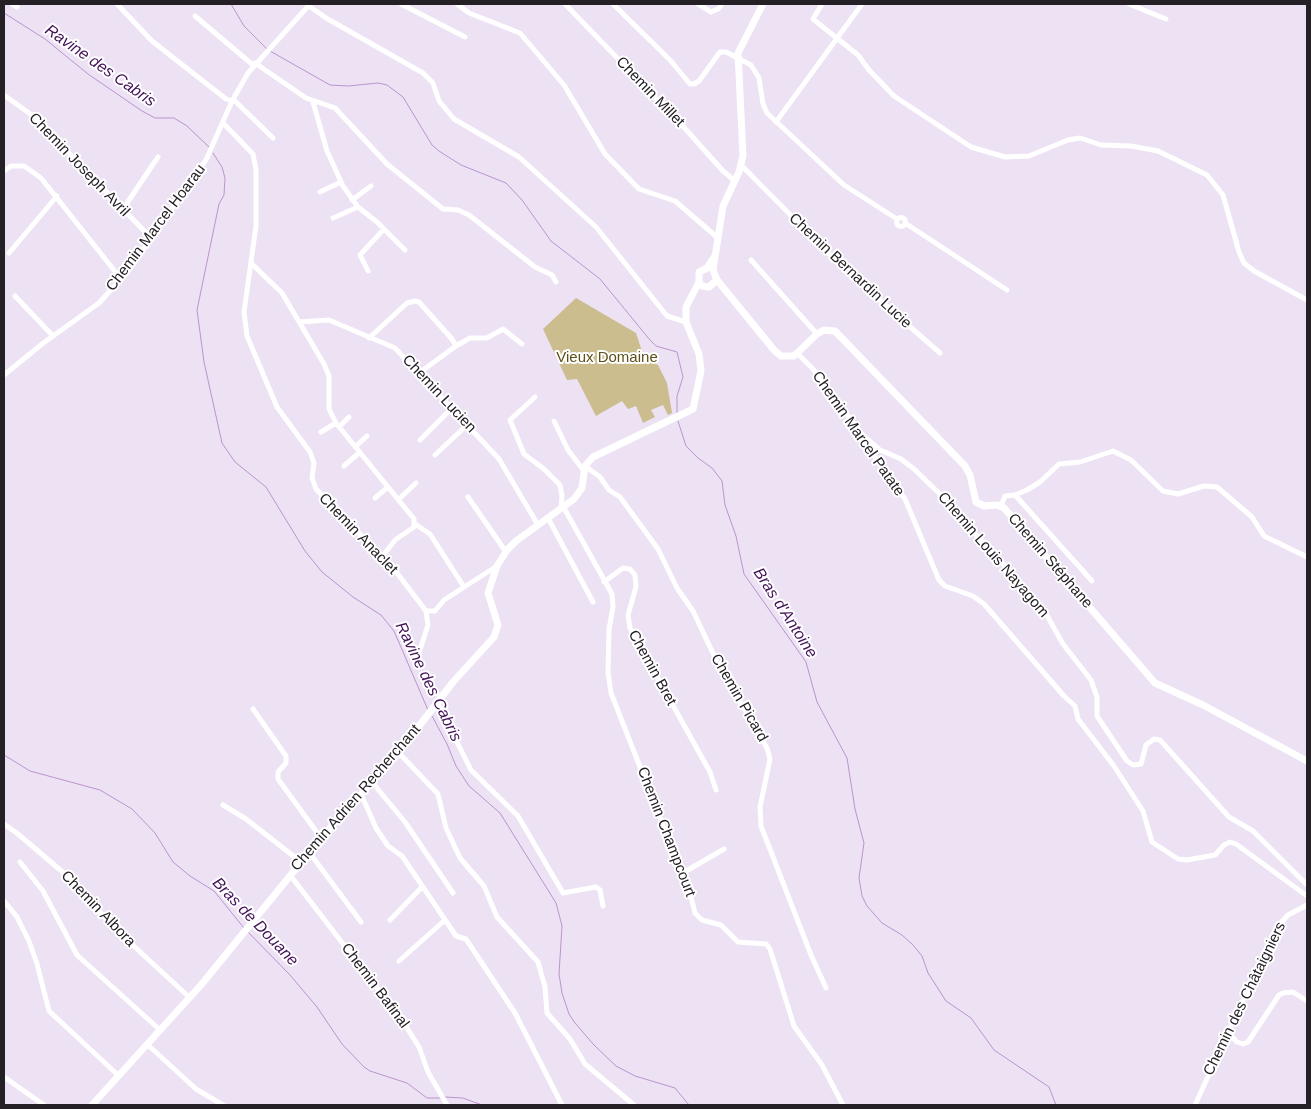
<!DOCTYPE html>
<meta charset="utf-8">
<style>
body{margin:0}
#map{position:relative;width:1311px;height:1109px;overflow:hidden;background:#ede1f4;font-family:Helvetica,sans-serif}
canvas{display:block}
.frame{position:absolute;inset:0;border:5px solid #242026;pointer-events:none}
</style>
<div id="map">
<canvas width="1311" height="1109"></canvas>
<div class="frame"></div>
</div>
<script>
const context = document.querySelector('canvas').getContext('2d');
context.lineJoin = 'round';
function fill(path, color) { context.fillStyle = color; context.fill(path, 'evenodd'); }
const poly = rows => new Path2D(rows.map(r => 'M' + r).join(''));
function trace(path, color, width, dash) { context.strokeStyle = color; context.lineWidth = width; context.lineCap = dash ? 'butt' : 'round'; context.setLineDash(dash || []); context.stroke(path); }
function write(font, color, halo, rows, align = 'center') {
  context.font = font + ' Helvetica,sans-serif'; context.lineWidth = 4; context.setLineDash([]); context.textBaseline = 'middle'; context.strokeStyle = halo; context.fillStyle = color; for (const [text, x, y, turn = 0] of rows) {
    context.save(); context.translate(x, y); context.rotate((+turn || 0) * Math.PI / 180); context.textAlign = isNaN(turn) ? turn : align; if (halo) context.strokeText(text, 0, 0); context.fillText(text, 0, 0); context.restore();
  }
}
fill(poly([
 [576,298,636,333,644,357,658,365,667,383,672,413,668,415,663,405,651,410,655,417,643,423,636,406,628,409,622,401,596,416,577,379,567,380,543,329]
]), '#cbbd8e');
trace(poly([
 [231,4,244,26,267,49],
 [4,13,45,39,88,74,142,111,155,118,174,118,187,126,209,147],
 [270,51,330,85,348,86,378,83,387,85,403,97,432,145,439,151,461,165,506,183,522,200,551,241,600,279,650,340,656,346,677,352,683,377,677,396,677,414],
 [213,153,222,167,225,178,224,195,219,204,197,310,204,362,222,443,235,462,266,487,305,551,322,572,353,597,381,615,394,631,428,710],
 [678,421,686,446,698,458,712,468,722,481,725,505,736,536,744,574,806,662,817,702,847,758,855,809,864,843,859,878,862,896,867,906,882,923,902,935,913,945,922,956,928,973,946,1001,971,1018,994,1050,1049,1087,1056,1105],
 [432,716,447,744,456,766,469,786,500,813,556,903,562,926,559,974,562,993,569,1014,575,1023,594,1045,616,1066,635,1076,675,1088,689,1105],
 [4,755,30,771,100,790,132,809,155,833,173,862,190,876,214,891,244,928],
 [248,932,290,975,317,1007,342,1044,364,1067,370,1071,407,1083,427,1098,441,1098],
 [444,1097,463,1098,482,1105]
]), '#b994ce', 1);
trace(poly([
 [12,4,17,7],
 [117,4,152,41,226,99,232,101],
 [401,4,465,37],
 [457,4,469,13,520,33,564,85,605,154,639,189,675,201,718,238],
 [565,4,681,124,723,171,735,181],
 [613,4,670,60,690,84,694,84,699,81,720,52,726,52,751,65,759,78,763,104,767,113,844,185,897,219],
 [698,4,711,12,718,9,722,4],
 [822,4,813,19,858,55,869,70,894,96,971,147,1005,157,1029,156,1068,140,1080,138,1101,145,1131,146,1158,151,1207,175,1223,195,1239,252,1244,263,1254,271,1307,300],
 [1129,4,1166,19],
 [309,6,326,18,423,73,433,83,439,101,454,119,519,157,596,227,667,316,686,322],
 [195,16,253,65],
 [255,63,306,98,335,108,387,164,443,209,458,210,469,215,535,267,552,275,556,282],
 [4,95,33,116,152,239],
 [234,100,273,138],
 [313,102,327,151,343,186,358,207,377,222,405,250],
 [776,122,862,4],
 [223,123,253,154,256,170,256,226,244,312,247,336,277,407,310,452,314,463,312,478,316,489,394,569,426,611,435,611,444,600,497,566],
 [741,165,843,268,940,353],
 [4,171,11,166,24,166,41,178,121,279],
 [320,192,341,182],
 [352,200,371,186],
 [123,209,158,157],
 '896.5 222a4.5 4.5 0 1 1 9 0a4.5 4.5 0 1 1-9 0Z',
 [333,218,358,207],
 [905,223,1007,290],
 [9,253,57,196],
 [751,260,817,334],
 [252,264,282,293,324,364,329,376,329,409,336,423,414,519,414,527,395,540,382,557],
 [368,271,360,255,384,229],
 [15,296,53,336],
 [299,322,329,320,395,348,499,459,538,525],
 [369,338,407,303,415,301,419,302,452,339,456,346],
 [798,354,813,369,861,433,874,456,905,499,939,580,945,586,973,596,984,604,1064,696,1075,706,1078,719,1114,766,1143,811,1152,842,1178,859,1187,860,1215,855,1224,845,1230,842,1236,844,1307,896],
 [419,373,456,346,470,338,487,338,503,329,522,344],
 [4,375,42,344,99,303,128,271,206,160,232,101,248,73,310,4],
 [535,397,510,420,524,454,544,469,560,485,562,496,561,509],
 [554,421,568,450,584,471],
 [339,427,349,417],
 [321,432,336,423],
 [863,435,880,450,901,459,914,469,945,499,965,525,984,542,1045,612,1063,644,1091,680,1097,697,1097,716,1127,761,1133,765,1141,764,1146,745,1154,739,1160,740,1229,817,1253,831,1307,885],
 [420,440,452,408],
 [355,447,367,436],
 [435,455,468,424],
 [344,466,360,452],
 [585,466,600,477,609,490,620,497,658,549,677,588,693,611,719,666,767,748,770,759,760,807,761,826,811,955,826,988],
 [1015,495,1092,581],
 [468,497,506,552],
 [375,498,388,487],
 [399,499,416,483],
 [1001,506,1005,496,1015,495,1027,490,1040,482,1059,464,1080,462,1113,451,1131,460,1163,491,1178,494,1204,486,1217,487,1252,517,1264,536,1307,557],
 [564,508,612,594,613,607,609,629,608,672,611,693,691,897,695,913,702,920,721,925,738,942,766,944,770,949,794,1026,822,1065,843,1105],
 [548,518,593,602],
 [415,524,430,534,464,587],
 [604,582,623,568,630,569,635,575,636,587,628,615,630,628,710,772,716,790],
 [419,653,428,625,426,611],
 [437,702,471,770,518,816,563,893,596,887,600,890,603,906],
 [253,709,286,756,286,763,278,772,278,779,321,838],
 [399,753,438,794,446,828,460,858,484,886,497,917,538,962,545,987,547,1013,570,1039,585,1064,634,1105],
 [372,782,405,822,453,893],
 [361,794,376,828,388,846,402,856,456,936,466,939,515,1013,562,1105],
 [223,805,246,819,301,862],
 [4,824,18,834,72,880,111,925,189,997],
 [309,852,361,922],
 [20,862,43,891,77,955,160,1030],
 [681,874,724,849],
 [290,875,404,1023,419,1047,428,1072,447,1105],
 [4,901,17,917,29,941,37,964,49,1011,119,1076],
 [390,920,422,887],
 [399,961,445,920],
 [1228,1032,1237,1042,1243,1044,1248,1042,1279,995,1283,993,1293,992,1307,1001],
 [148,1045,196,1089,223,1105],
 [4,1077,44,1105],
 [1195,1105,1276,928,1288,915,1307,905]
]), '#fff', 5);
trace(poly([
 [717,280,774,350,781,356,794,356,817,334,824,330,835,331,965,466,970,475,976,502,984,506,998,505,1004,508,1155,683,1203,705,1307,761],
 [699,282,702,286,709,287,717,280,713,270,723,206,739,172,743,156,738,53,763,4],
 [92,1105,201,985,321,838,396,756,453,682,494,637,498,625,488,593,497,566,507,550,516,541,574,499,582,488,585,466,593,457,693,409,701,371,699,354,686,322,686,307,699,282,699,272,707,268,715,256]
]), '#fff', 7);
write('15px', '#242026', '#fff', [
 ["Chemin Millet",650,92,46],
 ["Chemin Joseph Avril",79,165,46],
 ["Chemin Marcel Hoarau",156,228,-53],
 ["Chemin Bernardin Lucie",850,271,43],
 ["Chemin Lucien",439,394,47],
 ["Chemin Marcel Patate",858,434,55],
 ["Chemin Anaclet",358,534,46],
 ["Chemin Louis Nayagom",993,555,49],
 ["Chemin Stéphane",1050,561,49],
 ["Chemin Bret",652,668,61],
 ["Chemin Picard",739,698,60],
 ["Chemin Adrien Recherchant",356,798,-49],
 ["Chemin Champcourt",666,832,69],
 ["Chemin Albora",98,909,46],
 ["Chemin Bafinal",375,986,53],
 ["Chemin des Châtaigniers",1245,999,-64]
]);
write('15px', '#5e501a', '#fff', [
 ["Vieux Domaine",607,358]
]);
write('italic 16px', '#431259', '#fff', [
 ["Ravine des Cabris",100,66,35],
 ["Bras d'Antoine",785,613,57],
 ["Ravine des Cabris",428,682,64],
 ["Bras de Douane",255,922,46]
]);
</script>
